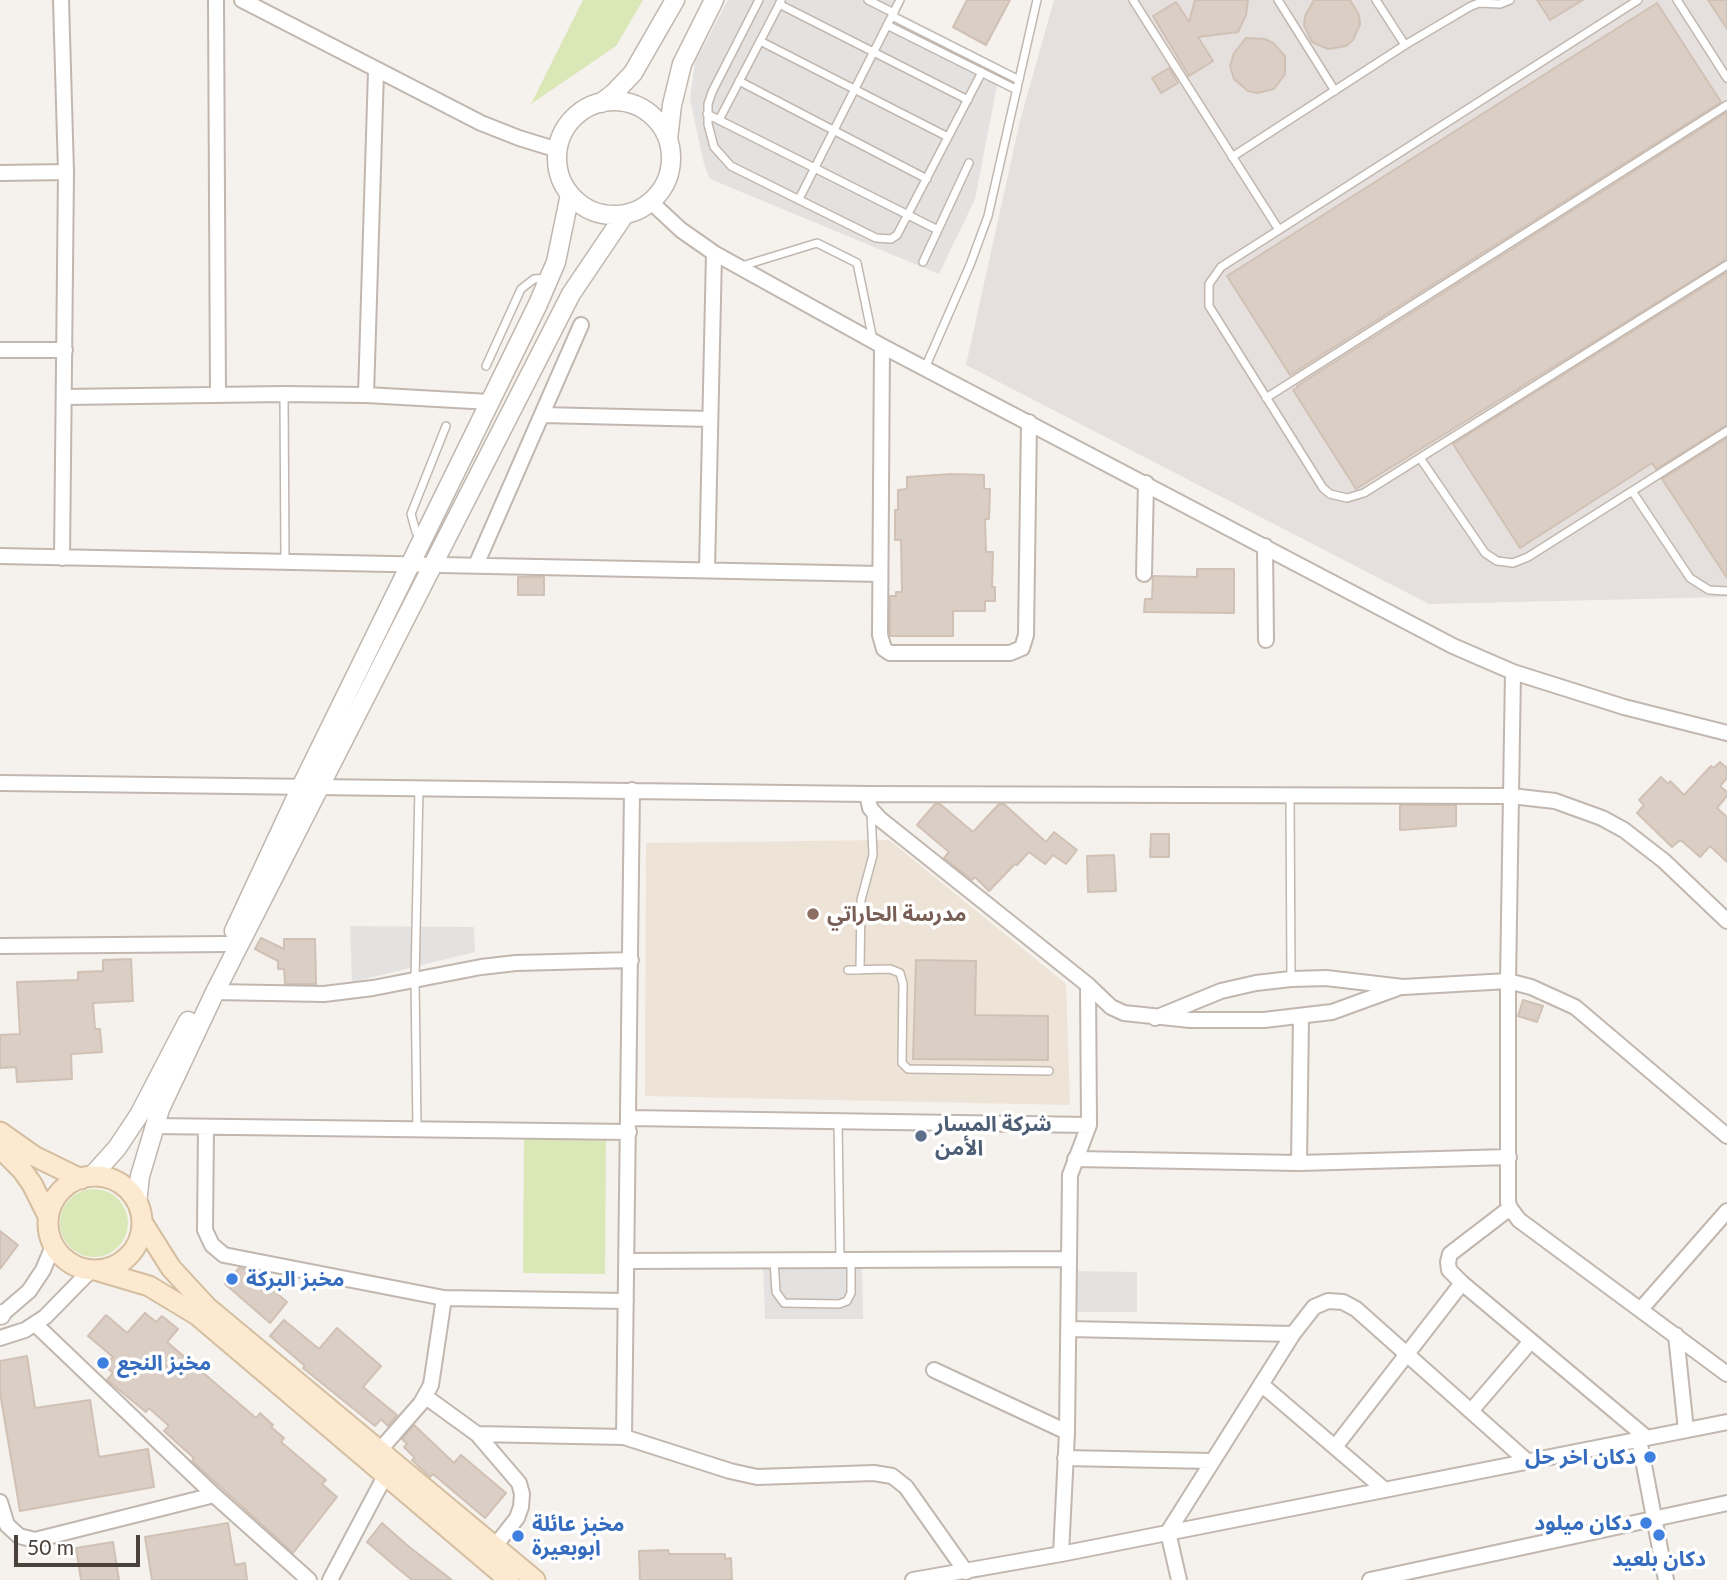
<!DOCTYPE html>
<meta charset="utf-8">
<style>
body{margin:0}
#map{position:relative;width:1727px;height:1580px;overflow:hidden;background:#f5f1ec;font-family:Lato,sans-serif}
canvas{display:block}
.scale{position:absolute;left:14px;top:1535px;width:126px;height:32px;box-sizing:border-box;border:4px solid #4a413a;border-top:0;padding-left:9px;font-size:21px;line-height:24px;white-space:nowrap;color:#4a413a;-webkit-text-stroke:5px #fff;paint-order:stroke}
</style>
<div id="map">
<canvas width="1727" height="1580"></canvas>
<div class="scale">50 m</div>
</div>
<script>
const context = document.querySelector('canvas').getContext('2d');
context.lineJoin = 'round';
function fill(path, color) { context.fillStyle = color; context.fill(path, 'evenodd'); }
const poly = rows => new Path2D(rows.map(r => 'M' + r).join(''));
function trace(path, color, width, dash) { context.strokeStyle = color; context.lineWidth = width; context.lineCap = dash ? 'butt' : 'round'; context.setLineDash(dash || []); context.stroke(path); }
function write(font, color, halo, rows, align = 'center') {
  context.font = font + ' Lato,"Noto Sans Arabic",sans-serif'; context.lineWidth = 7; context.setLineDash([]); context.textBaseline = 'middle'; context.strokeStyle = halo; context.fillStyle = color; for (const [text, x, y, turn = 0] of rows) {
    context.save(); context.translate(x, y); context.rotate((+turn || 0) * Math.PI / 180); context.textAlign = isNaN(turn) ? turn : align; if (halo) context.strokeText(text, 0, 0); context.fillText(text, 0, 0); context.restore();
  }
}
fill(poly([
 [1054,0,1727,0,1727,597,1429,604,966,365,1020,121]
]), '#e5e0dd');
fill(poly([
 [889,840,1066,984,1070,1105,645,1096,646,843]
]), '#ede3d7');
fill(poly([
 [583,0,643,0,616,46,531,104],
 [524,1137,606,1137,605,1274,523,1273],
 '60 1223a34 34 0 1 1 68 0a34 34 0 1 1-68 0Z'
]), '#dae7b7');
fill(poly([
 [728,0,905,0,899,13,1001,65,975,199,939,274,710,179,704,164,690,99,695,62],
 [350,926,474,927,475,952,352,982],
 [763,1264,862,1265,863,1319,765,1319],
 [1076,1271,1137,1272,1137,1312,1077,1312]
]), '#e4e2e0');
const building = poly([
 [967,0,1010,0,986,45,953,27,967,0],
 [1195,0,1248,0,1246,15,1238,32,1198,37,1213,61,1189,76,1153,16,1176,2,1189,22,1195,0],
 [1314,0,1350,0,1359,15,1360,24,1353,40,1346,46,1328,49,1312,42,1304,25,1305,16,1314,0],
 [1537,0,1583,0,1550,20,1537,0],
 [1708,0,1727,0,1727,29,1708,0],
 [1657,3,1721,102,1290,375,1227,276,1657,3],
 [1246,38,1265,39,1273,43,1285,56,1285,74,1274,89,1257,93,1248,91,1234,79,1230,66,1234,53,1246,38],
 [1169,68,1178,83,1161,93,1152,78,1169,68],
 [1727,112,1727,259,1356,489,1293,390,1298,387,1297,386,1727,112],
 [1727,272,1727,425,1656,469,1652,463,1520,548,1453,444,1727,272],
 [1727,438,1727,578,1662,479,1727,438],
 [952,474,984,475,984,489,990,489,989,519,985,519,986,552,993,552,992,587,995,587,995,601,985,601,985,611,953,611,953,636,890,636,890,596,896,596,896,592,902,592,901,540,895,540,895,510,898,510,898,490,907,489,907,477,952,474],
 [1197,569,1234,569,1234,613,1144,612,1145,599,1152,599,1153,576,1197,577,1197,569],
 [518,577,544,577,544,595,518,595,518,577],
 [1720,762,1727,768,1727,778,1720,786,1727,792,1727,796,1717,808,1727,817,1727,862,1710,846,1700,857,1682,841,1679,841,1672,847,1637,813,1644,805,1639,800,1661,777,1668,784,1670,781,1684,795,1711,766,1714,768,1720,762],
 [935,804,940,804,973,832,999,804,1004,804,1046,842,1054,832,1077,850,1066,864,1053,855,1045,864,1029,852,1017,865,1015,864,989,891,975,877,972,880,944,858,949,852,917,825,935,804],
 [1400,805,1456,805,1456,826,1400,830,1400,805],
 [1151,834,1169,834,1169,857,1150,857,1151,834],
 [1114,855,1116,891,1088,892,1087,856,1114,855],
 [261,938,284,949,284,939,315,939,316,984,285,984,284,969,278,969,278,961,255,949,261,938],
 [131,959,133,1001,93,1003,95,1029,100,1029,102,1052,71,1054,72,1079,17,1082,16,1067,0,1068,0,1035,20,1034,17,982,78,980,78,972,103,971,103,960,131,959],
 [916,960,976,961,975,1015,1048,1016,1048,1060,913,1059,916,960],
 [1523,1000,1543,1006,1537,1022,1518,1016,1523,1000],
 [0,1231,18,1245,0,1269,0,1231],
 [239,1268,249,1270,287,1302,270,1323,225,1284,239,1268],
 [145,1313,156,1322,162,1316,178,1329,167,1342,256,1418,260,1413,273,1425,271,1427,284,1438,281,1442,326,1480,322,1484,337,1497,293,1553,192,1461,194,1458,164,1431,169,1426,149,1408,146,1412,107,1380,113,1373,105,1366,113,1357,88,1336,106,1315,127,1333,145,1313],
 [284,1320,319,1349,337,1328,381,1366,363,1387,397,1415,388,1426,381,1419,375,1426,303,1368,305,1366,270,1336,284,1320],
 [27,1356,35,1408,90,1400,99,1457,148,1449,154,1487,20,1511,0,1393,0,1361,27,1356],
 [414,1425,454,1463,461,1455,506,1493,485,1518,433,1474,430,1477,412,1460,415,1458,404,1447,407,1444,402,1439,414,1425],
 [228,1523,235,1565,245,1563,247,1580,152,1580,145,1537,228,1523],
 [382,1523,408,1546,452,1580,412,1580,395,1566,367,1542,382,1523],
 [113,1542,119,1580,81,1580,76,1548,113,1542],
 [668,1550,669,1554,725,1554,725,1559,731,1558,732,1580,640,1580,639,1551,668,1550]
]);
fill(building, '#dacec5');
trace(building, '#d1c1b5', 2);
const service = poly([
 [759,0,712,92,708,104,708,124,714,147,731,166,876,238,891,239,897,235,982,72],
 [868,0,894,13],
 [1133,0,1279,230],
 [1278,0,1335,91],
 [1376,0,1405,45],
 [1638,0,1221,267,1209,284,1209,306,1323,488,1330,494,1347,498,1364,493,1727,265],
 [1677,0,1727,78],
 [779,4,968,100],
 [892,16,1019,80],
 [887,25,1017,90],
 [760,41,948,137],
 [739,81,927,179],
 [707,114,938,230],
 [719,120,781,1],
 [1232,157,1405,45,1471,6,1479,3,1500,4,1510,0],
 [799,199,900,0],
 [923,262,969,163],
 [742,266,817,243,857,263,873,340],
 [486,366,521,289,534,279,549,278],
 [925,368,970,265,988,216,1037,0],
 [284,394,285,561],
 [1266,398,1727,105],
 [1420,458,1485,553,1497,561,1513,563,1528,557,1727,431],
 [1632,491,1690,578,1709,590,1727,591],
 [422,538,416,532,411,514,446,426],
 [1290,795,1291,978],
 [848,970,890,969,900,973,903,984,902,1063,908,1069,1049,1071],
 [860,970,861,900,873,855,871,812],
 [838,1121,840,1260],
 [417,1129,415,980,419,788],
 [774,1261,776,1292,784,1303,839,1304,847,1301,851,1293,851,1260]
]);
const minor = poly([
 [61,0,66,172,62,558],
 [216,0,218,395],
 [242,0,481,123,519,138,558,150],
 [0,173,66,172],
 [651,202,681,230,714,253,882,346,1453,646,1513,672,1624,707,1727,733],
 [882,346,880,635,884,649,890,653,1010,653,1022,648,1026,635,1029,422],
 [0,350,65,350],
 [366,395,376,71],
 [64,397,284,394,366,395,490,402],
 [542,415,710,419],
 [1265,546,1266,640],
 [0,556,880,574],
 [476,565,581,325],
 [707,570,714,253],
 [1144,574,1146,483],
 [1513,672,1508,981,1508,1202,1510,1208,1519,1220,1727,1374],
 [0,783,867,794,1511,796,1555,801,1602,818,1624,830,1664,861,1727,921],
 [867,794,870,808,880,819,1088,985,1111,1007,1124,1013,1190,1020,1264,1020,1332,1012,1398,988],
 [0,946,227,944],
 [215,992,324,994,373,988,481,967,516,963,631,960],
 [1155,1018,1221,991,1256,983,1291,979,1326,978,1403,987,1508,981,1531,987,1575,1007,1727,1136],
 [629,1118,1089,1125],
 [154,1126,629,1132],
 [206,1127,205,1230,212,1245,224,1255,444,1298,626,1301],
 [1075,1159,1299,1163,1509,1157],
 [1299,1163,1301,1017],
 [1510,1208,1450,1254,1448,1262,1449,1270,1462,1283,1647,1438],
 [627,1261,1069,1259],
 [1641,1309,1727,1211],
 [0,1316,29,1291,43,1270,53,1246],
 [35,1324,214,1495,309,1580],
 [1069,1329,1293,1334],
 [1676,1335,1686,1430],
 [0,1338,25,1330,45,1317,91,1270],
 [934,1370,1067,1432],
 [1261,1384,1385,1490],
 [426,1397,477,1434,519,1483,522,1494,521,1507,517,1518,495,1546],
 [1471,1411,1531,1341],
 [477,1434,624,1437,730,1471,757,1477,874,1473,892,1476,906,1487,966,1572],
 [624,1437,632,790],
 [1639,1439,1666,1580],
 [1335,1447,1462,1283],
 [379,1451,421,1403,431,1385,444,1298],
 [1065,1458,1211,1461],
 [0,1502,7,1525,19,1536,35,1540,214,1495],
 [1061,1554,1067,1432,1070,1175,1089,1125,1088,985],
 [330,1580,385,1476],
 [913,1580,1061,1554,1727,1422],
 [1179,1580,1168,1532,1293,1334,1314,1307,1328,1301,1343,1302,1356,1309,1528,1462],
 [1370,1580,1727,1503]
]);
const tertiary = poly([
 '557 158a57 57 0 1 1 114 0a57 57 0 1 1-114 0Z',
 [601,103,614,93,633,73,675,0],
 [668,139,672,105,682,64,714,0],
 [234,931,301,787,538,304,556,262,570,194],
 [91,1177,117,1148,139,1115,188,1021],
 [137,1203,140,1176,160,1109,215,992,571,294,625,214],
 [0,1314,1,1315]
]);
const secondary = poly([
 [0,1132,34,1156,81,1179],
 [0,1148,22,1170,32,1184,48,1216],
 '48 1223a47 47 0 1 1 94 0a47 47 0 1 1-94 0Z',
 [142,1222,171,1268,207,1307,535,1580],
 [95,1270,149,1286,197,1315,509,1580]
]);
trace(service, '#c1b7af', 10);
trace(minor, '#c1b7af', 18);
trace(tertiary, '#c1b7af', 21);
trace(secondary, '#d5bea0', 23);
trace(service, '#fff', 7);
trace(minor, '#fff', 14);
trace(tertiary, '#fff', 18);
trace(secondary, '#fce9cf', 19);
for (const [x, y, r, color] of [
 [813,914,7,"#8d6e63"],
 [921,1136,7,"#5c6f8a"],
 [232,1279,7,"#3f7fe0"],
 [103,1363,7,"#3f7fe0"],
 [1650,1457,7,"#3f7fe0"],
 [1646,1523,7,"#3f7fe0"],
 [1659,1535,7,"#3f7fe0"],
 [518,1536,7,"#3f7fe0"]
]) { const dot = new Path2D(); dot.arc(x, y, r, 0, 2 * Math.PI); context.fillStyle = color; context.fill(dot); trace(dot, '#fff', 2.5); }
write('bold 21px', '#785e54', '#fff', [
 ["مدرسة الحاراتي",827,914]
], 'left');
write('bold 21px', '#4e5e75', '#fff', [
 ["شركة المسار",935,1124],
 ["الأمن",935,1148]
], 'left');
write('bold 21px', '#366cbe', '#fff', [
 ["مخبز البركة",246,1279],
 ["مخبز النجع",117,1363],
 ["دكان اخر حل",1636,1457,"right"],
 ["دكان ميلود",1632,1523,"right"],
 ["مخبز عائلة",532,1524],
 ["ابوبعيرة",532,1548],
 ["دكان بلعيد",1659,1559,"center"]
], 'left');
</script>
